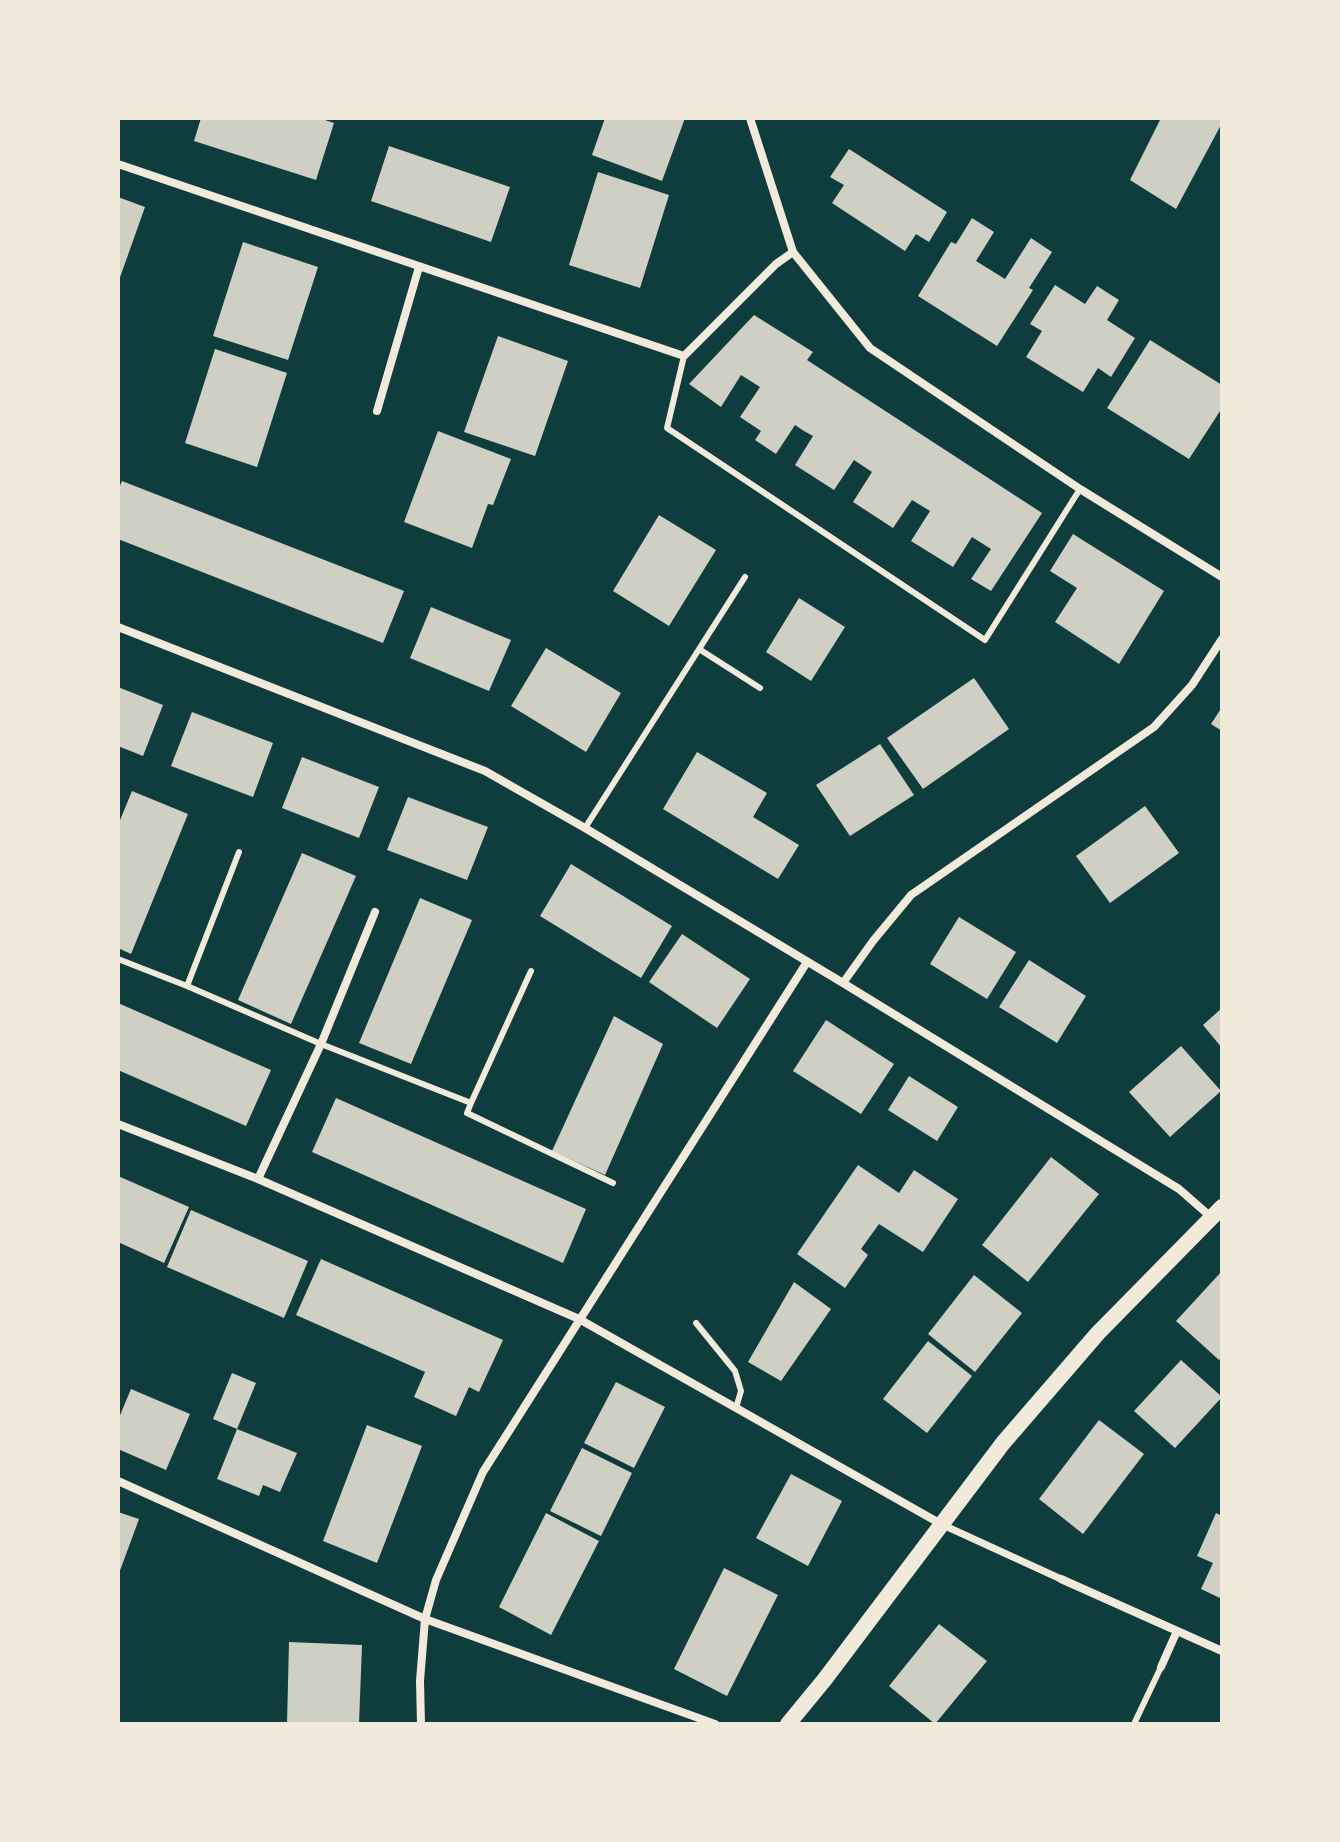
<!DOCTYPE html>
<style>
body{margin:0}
#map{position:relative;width:1340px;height:1842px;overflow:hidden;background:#0f3d3e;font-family:"Roboto Condensed",sans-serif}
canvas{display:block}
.frame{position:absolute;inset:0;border:120px solid #f1e9da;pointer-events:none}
</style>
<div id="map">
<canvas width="1340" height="1842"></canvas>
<div class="frame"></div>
</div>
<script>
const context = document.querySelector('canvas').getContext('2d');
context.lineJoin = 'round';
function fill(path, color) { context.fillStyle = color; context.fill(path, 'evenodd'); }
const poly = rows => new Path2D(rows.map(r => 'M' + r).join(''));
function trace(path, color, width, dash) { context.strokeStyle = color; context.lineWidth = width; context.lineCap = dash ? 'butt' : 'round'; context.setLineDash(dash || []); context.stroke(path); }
fill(poly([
 [201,118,319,118,334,123,316,180,194,141],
 [605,118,685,118,662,181,592,155],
 [1161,118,1222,118,1222,123,1176,209,1130,180],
 [389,146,510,187,491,242,371,201],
 [849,149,947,212,929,242,916,234,905,251,832,203,844,185,830,177],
 [598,172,669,195,640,288,569,265],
 [118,197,145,207,118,283],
 [972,218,994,232,976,261,1005,279,1031,238,1052,252,1029,288,1033,290,997,346,918,296,951,242,956,244],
 [243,242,318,267,288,360,213,336],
 [1055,285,1085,304,1097,286,1119,300,1107,320,1135,338,1111,377,1098,368,1083,392,1026,357,1042,331,1030,324],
 [754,315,813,352,807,360,1042,513,991,591,971,579,991,549,972,537,953,567,911,541,930,511,912,500,893,528,853,502,872,472,854,460,834,490,795,465,813,436,804,431,795,425,776,454,755,440,761,431,740,417,760,387,741,375,721,407,689,384],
 [498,336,568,361,535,456,464,432],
 [1150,340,1222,385,1222,408,1189,459,1107,408],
 [215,349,287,373,257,467,185,443],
 [438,431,511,459,493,505,488,504,472,548,404,522],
 [122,481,404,591,383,643,118,539,118,490],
 [659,515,716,550,669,626,613,591],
 [1073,534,1164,591,1119,664,1055,622,1077,588,1050,571],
 [799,598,845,627,811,681,766,652],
 [431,607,511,640,489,691,410,658],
 [546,648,621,693,586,752,511,706],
 [974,678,1009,729,923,789,887,738],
 [118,687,163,705,143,756,118,746],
 [1222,707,1222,731,1211,724],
 [192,712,273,743,253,797,171,766],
 [880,744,914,795,850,836,816,785],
 [697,752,767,793,753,817,799,845,778,879,663,809],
 [302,757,379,787,359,838,282,808],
 [132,791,188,814,131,954,118,948,118,825],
 [408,797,488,827,467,880,387,850],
 [1145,806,1179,853,1110,903,1076,856],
 [302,853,356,876,291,1024,238,1000],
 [571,864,672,926,641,978,540,916],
 [420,898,472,920,411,1064,359,1043],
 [959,917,1016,952,987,999,930,964],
 [682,934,750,979,717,1028,649,982],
 [1029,960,1086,996,1057,1043,999,1007],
 [118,1003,271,1070,246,1126,118,1070],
 [1222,1008,1222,1048,1203,1025],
 [614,1016,663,1044,605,1175,552,1151],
 [826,1020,894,1064,861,1114,793,1071],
 [1181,1046,1221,1091,1170,1137,1129,1092],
 [909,1076,958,1107,937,1141,888,1110],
 [336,1098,586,1209,563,1263,312,1152],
 [1051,1157,1099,1194,1028,1282,982,1245],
 [858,1165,899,1193,914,1170,958,1199,923,1252,879,1224,861,1249,868,1255,845,1288,797,1254],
 [118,1176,189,1207,164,1263,118,1242],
 [191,1210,308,1261,284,1318,167,1267],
 [321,1259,503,1340,479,1392,469,1387,456,1416,414,1397,425,1372,296,1315],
 [1222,1271,1222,1357,1219,1360,1176,1321],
 [974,1275,1022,1313,975,1372,928,1334],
 [794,1282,831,1309,781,1381,748,1362],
 [928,1341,972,1376,927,1433,883,1399],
 [1181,1360,1222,1397,1175,1448,1134,1411],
 [232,1373,256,1383,237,1429,297,1453,280,1492,263,1485,259,1496,217,1479,237,1429,213,1419],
 [616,1382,665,1407,634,1468,584,1443],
 [131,1389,190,1414,166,1470,118,1449,118,1420],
 [1099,1420,1144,1454,1083,1534,1039,1499],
 [367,1425,422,1446,377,1563,323,1541],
 [582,1448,632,1473,601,1536,550,1511],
 [791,1474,842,1501,808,1566,756,1538],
 [118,1512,139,1519,118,1576],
 [546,1513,599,1541,551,1635,499,1607],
 [1216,1513,1222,1516,1222,1599,1201,1589,1213,1563,1197,1556],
 [724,1568,778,1595,727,1696,674,1669],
 [939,1624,987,1661,935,1724,889,1686],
 [289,1642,362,1645,359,1724,287,1724]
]), '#cfcfc3');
trace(poly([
 [684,356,667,428,985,640,1080,489],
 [699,649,760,688],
 [585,828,745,577],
 [118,959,187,986,321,1044,471,1103,467,1113,613,1183],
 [187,986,239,852],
 [471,1103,531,971],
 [696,1323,735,1371,741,1391,736,1408],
 [1134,1724,1161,1667]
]), '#f1e9da', 6);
trace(poly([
 [943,1525,1061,1579]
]), '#f1e9da', 7);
trace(poly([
 [750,118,793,252,870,348,1080,489,1222,577],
 [118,164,684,356,776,264,793,252],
 [377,411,419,267],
 [118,627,485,771,585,828,843,983,1179,1189,1211,1217],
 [843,983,873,941,911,895,1154,727,1192,685,1222,639],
 [118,1124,258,1179,579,1319,941,1524],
 [258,1179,321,1044,375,912],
 [118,1481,425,1619,715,1724],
 [1061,1579,1222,1651],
 [1161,1667,1177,1631],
 [421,1724,420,1681,425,1619,436,1580,483,1472,807,962]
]), '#f1e9da', 8);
trace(poly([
 [788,1724,825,1679,1003,1443,1098,1333,1222,1207]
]), '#f1e9da', 16);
</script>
